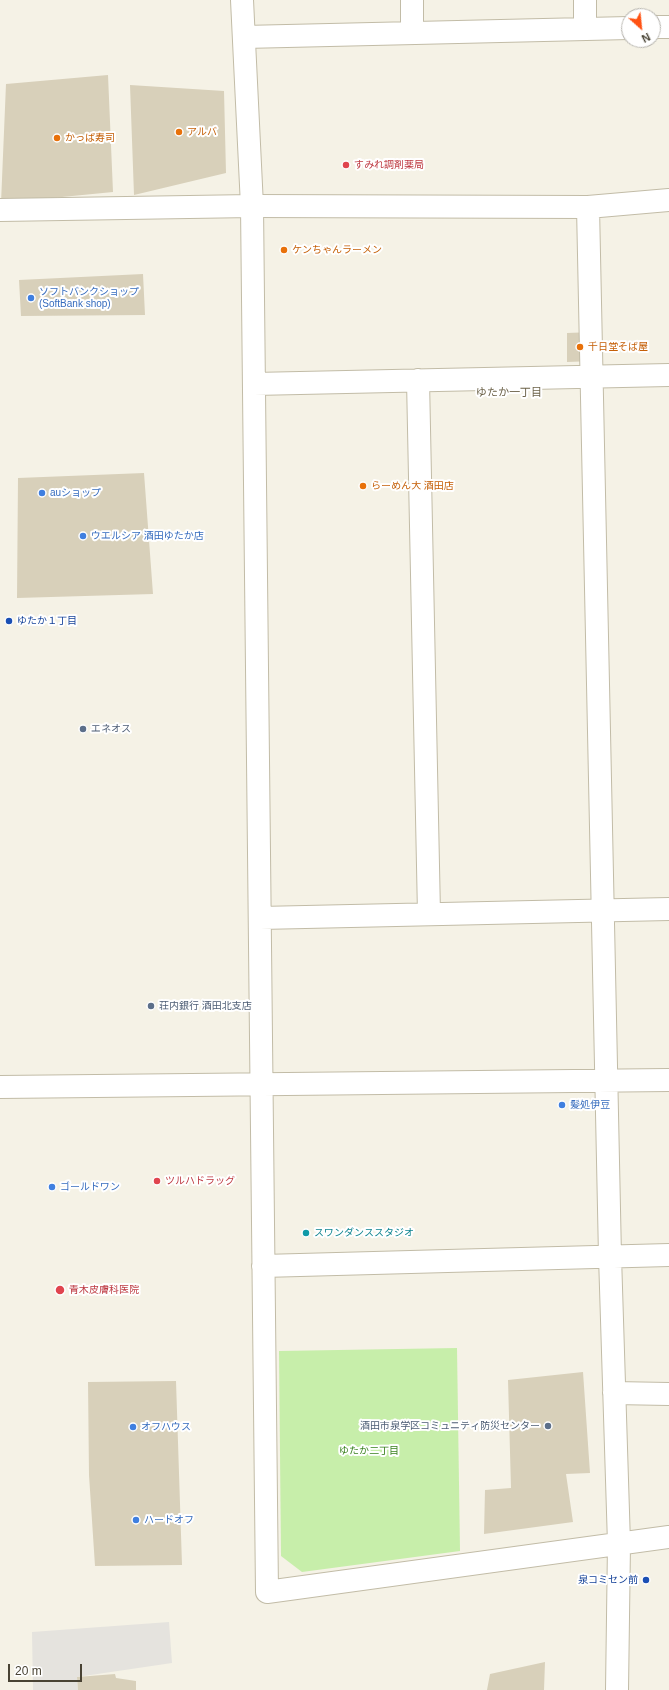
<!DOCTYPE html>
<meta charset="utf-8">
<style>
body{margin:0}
#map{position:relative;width:669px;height:1690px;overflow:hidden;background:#f5f2e6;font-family:Helvetica,sans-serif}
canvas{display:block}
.north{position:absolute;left:621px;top:8px;width:40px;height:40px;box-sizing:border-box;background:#fff;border:1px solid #b6b4ae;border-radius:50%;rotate:153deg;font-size:11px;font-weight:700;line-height:16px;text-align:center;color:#494334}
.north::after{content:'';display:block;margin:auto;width:14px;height:18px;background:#ff5213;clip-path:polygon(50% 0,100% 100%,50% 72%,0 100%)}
.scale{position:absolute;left:8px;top:1664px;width:74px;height:18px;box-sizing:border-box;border:2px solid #494334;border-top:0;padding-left:5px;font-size:12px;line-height:14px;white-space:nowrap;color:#494334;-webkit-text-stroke:3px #fff;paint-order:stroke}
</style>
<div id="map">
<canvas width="669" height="1690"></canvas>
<div class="north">N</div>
<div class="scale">20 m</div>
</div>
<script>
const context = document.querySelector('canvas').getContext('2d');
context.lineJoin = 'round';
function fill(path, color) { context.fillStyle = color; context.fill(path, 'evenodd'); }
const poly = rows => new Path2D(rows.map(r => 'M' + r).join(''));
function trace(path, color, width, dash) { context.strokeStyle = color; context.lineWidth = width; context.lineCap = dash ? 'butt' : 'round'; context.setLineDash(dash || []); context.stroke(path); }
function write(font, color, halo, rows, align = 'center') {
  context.font = font + ' Helvetica,"Noto Sans JP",sans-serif'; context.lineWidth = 4; context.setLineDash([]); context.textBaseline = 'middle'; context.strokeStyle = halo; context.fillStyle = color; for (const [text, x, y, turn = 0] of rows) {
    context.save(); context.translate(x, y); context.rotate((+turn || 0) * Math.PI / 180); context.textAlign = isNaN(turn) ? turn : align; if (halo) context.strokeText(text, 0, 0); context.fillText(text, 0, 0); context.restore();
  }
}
fill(poly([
 [457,1348,460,1551,302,1572,281,1556,279,1351]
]), '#c7eeaa');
fill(poly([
 [169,1622,172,1663,77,1677,78,1690,33,1690,32,1632]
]), '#e5e3de');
fill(poly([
 [108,75,113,192,1,203,6,84],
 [130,85,224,91,226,173,134,195],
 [143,274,145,315,21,316,19,280],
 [593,332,594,361,567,362,567,333],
 [144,473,153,594,17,598,18,478],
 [583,1372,590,1473,566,1474,573,1522,484,1534,485,1490,511,1488,508,1380],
 [176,1381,182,1565,95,1566,89,1475,88,1382],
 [545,1662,544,1690,487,1690,490,1674],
 [115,1674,116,1678,136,1681,136,1690,78,1690,77,1677]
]), '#d8d0ba');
const minor = poly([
 [242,0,252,206,267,1592,669,1537],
 [653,27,669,27],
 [585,29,585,0],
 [412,33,412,0],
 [244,37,629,28],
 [0,210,252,206],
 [418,380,429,914],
 [254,384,669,375],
 [260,918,669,909],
 [0,1087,669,1080],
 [263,1266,669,1255],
 [614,1393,669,1394],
 [617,1690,619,1544,610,1256,588,207,669,200]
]);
const tertiary = poly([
 [252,206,588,207]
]);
trace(minor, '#c2bca7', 24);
trace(tertiary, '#c2bca7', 24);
trace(minor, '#fff', 22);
trace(tertiary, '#fff', 22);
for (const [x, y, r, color] of [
 [179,132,4,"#e8710a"],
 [57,138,4,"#e8710a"],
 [346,165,4,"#e0444e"],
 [284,250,4,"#e8710a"],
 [31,298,4,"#3f7fe0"],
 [580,347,4,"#e8710a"],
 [363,486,4,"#e8710a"],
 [42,493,4,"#3f7fe0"],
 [83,536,4,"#3f7fe0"],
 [9,621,4,"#1a4fb4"],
 [83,729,4,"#5c6f8a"],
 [151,1006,4,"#5c6f8a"],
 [562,1105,4,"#3f7fe0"],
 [157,1181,4,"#e0444e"],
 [52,1187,4,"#3f7fe0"],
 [306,1233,4,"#0f9aa8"],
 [60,1290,5,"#e0444e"],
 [548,1426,4,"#5c6f8a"],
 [133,1427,4,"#3f7fe0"],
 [136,1520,4,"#3f7fe0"],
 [646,1580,4,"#1a4fb4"]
]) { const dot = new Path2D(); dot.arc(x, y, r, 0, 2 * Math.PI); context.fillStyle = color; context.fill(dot); trace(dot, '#fff', 1.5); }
write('10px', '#c56008', '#fff', [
 ["アルバ",187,132],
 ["かっぱ寿司",65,138],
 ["ケンちゃんラーメン",292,250],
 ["千日堂そば屋",588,347],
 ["らーめん大 酒田店",371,486]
], 'left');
write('10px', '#be3a42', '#fff', [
 ["すみれ調剤薬局",354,165],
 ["ツルハドラッグ",165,1181],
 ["青木皮膚科医院",69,1290]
], 'left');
write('10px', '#366cbe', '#fff', [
 ["ソフトバンクショップ",39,292],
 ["(SoftBank shop)",39,304],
 ["auショップ",50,493],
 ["ウエルシア 酒田ゆたか店",91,536],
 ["髪処伊豆",570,1105],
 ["ゴールドワン",60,1187],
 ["オフハウス",141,1427],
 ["ハードオフ",144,1520]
], 'left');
write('10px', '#164399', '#fff', [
 ["ゆたか１丁目",17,621],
 ["泉コミセン前",638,1580,"right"]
], 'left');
write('10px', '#4e5e75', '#fff', [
 ["エネオス",91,729],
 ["荘内銀行 酒田北支店",159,1006],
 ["酒田市泉学区コミュニティ防災センター",540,1426,"right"]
], 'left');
write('10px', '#0d838f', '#fff', [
 ["スワンダンススタジオ",314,1233]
], 'left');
write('10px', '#3a8220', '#fff', [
 ["ゆたか二丁目",369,1451]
]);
write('11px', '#6d634a', '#fff', [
 ["ゆたか一丁目",509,393]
]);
</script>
